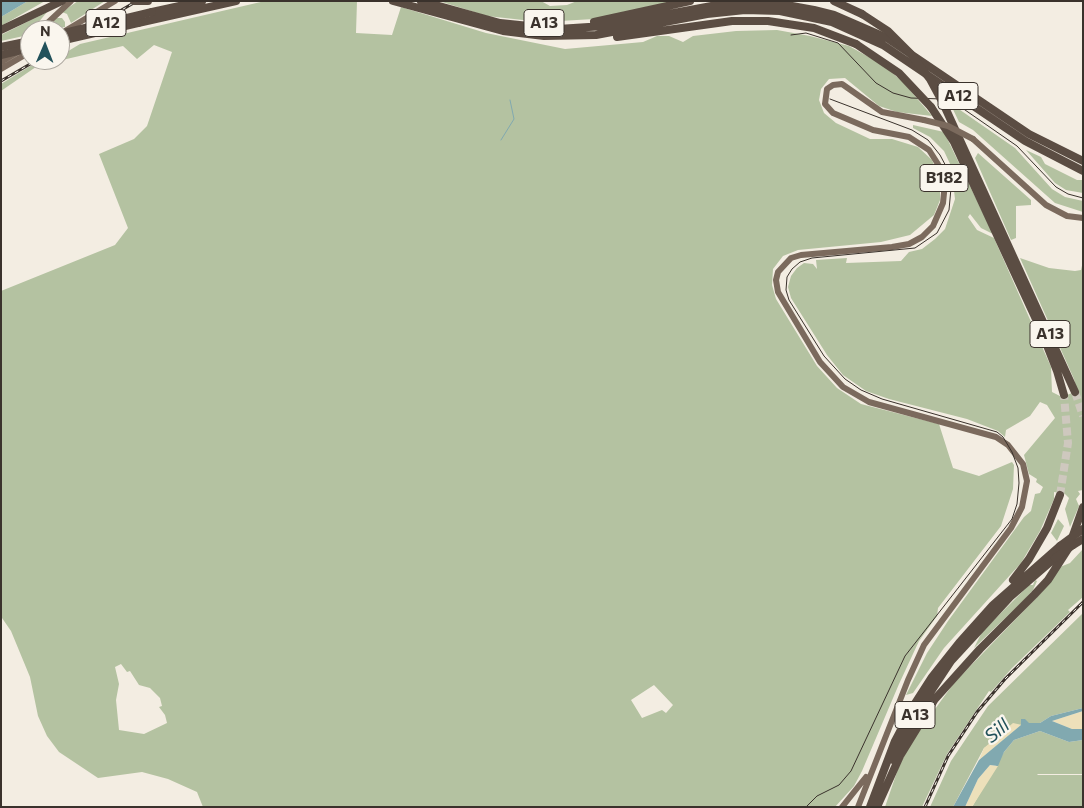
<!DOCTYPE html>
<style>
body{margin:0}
#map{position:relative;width:1084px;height:808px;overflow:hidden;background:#f3ede2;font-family:Commissioner,sans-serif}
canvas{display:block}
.frame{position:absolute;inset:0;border:2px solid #3a322c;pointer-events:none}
.north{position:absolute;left:20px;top:20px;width:50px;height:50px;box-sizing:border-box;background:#faf6ee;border:1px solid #ada8a0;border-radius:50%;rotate:1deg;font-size:14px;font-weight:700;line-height:20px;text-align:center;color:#3a322c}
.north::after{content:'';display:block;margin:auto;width:18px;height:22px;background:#22525b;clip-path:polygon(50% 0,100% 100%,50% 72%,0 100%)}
</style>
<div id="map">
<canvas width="1084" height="808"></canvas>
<div class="frame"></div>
<div class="north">N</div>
</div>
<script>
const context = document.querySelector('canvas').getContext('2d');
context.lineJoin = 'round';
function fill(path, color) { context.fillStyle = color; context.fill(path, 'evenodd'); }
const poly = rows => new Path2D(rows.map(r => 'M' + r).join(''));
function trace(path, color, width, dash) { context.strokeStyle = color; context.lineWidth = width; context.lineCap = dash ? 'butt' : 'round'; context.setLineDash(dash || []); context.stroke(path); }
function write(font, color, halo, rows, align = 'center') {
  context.font = font + ' Commissioner,sans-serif'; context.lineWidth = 4.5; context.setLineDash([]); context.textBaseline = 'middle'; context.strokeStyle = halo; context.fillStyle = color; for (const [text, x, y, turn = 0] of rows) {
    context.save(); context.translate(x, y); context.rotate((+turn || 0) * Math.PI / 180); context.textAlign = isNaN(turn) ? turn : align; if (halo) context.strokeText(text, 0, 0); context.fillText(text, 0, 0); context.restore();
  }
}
fill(poly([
 [28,1,45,1,1,26,1,17],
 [78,1,105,1,71,23,67,14,62,12],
 [265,1,357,1,356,33,392,35,401,7,486,33,565,49,643,42,657,36,669,36,683,42,693,36,736,31,777,30,810,36,849,46,883,65,903,82,932,116,897,112,879,106,845,78,829,79,821,89,819,100,824,113,836,123,870,139,892,139,918,147,932,160,940,179,940,200,934,215,910,235,881,242,798,250,783,256,773,269,772,285,776,299,817,366,837,388,861,404,939,424,953,468,979,476,1012,462,1014,465,1013,489,1001,526,938,608,937,616,919,641,899,684,862,771,854,786,835,807,203,807,197,792,168,779,142,772,98,778,59,752,47,736,38,716,30,677,11,631,2,618,1,611,1,291,115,245,128,228,99,154,134,139,147,126,172,52,154,45,137,59,123,46,49,63,60,60,60,56,80,44],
 [121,664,127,672,130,671,139,685,150,688,160,698,162,706,159,707,165,715,167,723,144,734,119,730,116,700,119,684,115,667],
 [654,685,673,705,666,713,662,710,642,718,631,700],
 [439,1,541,1,550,6,567,5,577,1,671,2,594,19,560,21,523,20,487,16],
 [47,12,28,35,1,41,1,35],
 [56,18,62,18,65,22,65,27,46,30],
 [40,60,46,60,1,91,1,84],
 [950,103,1015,148,1052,189,1065,197,1083,201,1083,212,1055,203,973,130,959,122],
 [913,125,944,132,993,234,981,228,970,214,968,217,977,230,994,238,1051,367,1052,392,1062,397,1077,391,1074,379,1020,258,1049,268,1075,271,1081,270,1083,261,1083,490,1078,491,1080,494,1076,499,1079,506,1070,527,1065,509,1069,498,1065,494,1054,492,1054,499,1040,531,1021,563,944,648,913,693,906,695,927,653,948,621,1024,517,1031,511,1035,494,1040,493,1043,487,1036,482,1037,479,1029,474,1024,455,1055,418,1047,405,1040,402,1030,416,1006,430,1005,437,998,431,967,419,889,399,866,391,843,375,827,355,791,298,788,287,791,276,797,268,804,263,813,264,817,269,816,260,847,258,846,263,901,261,909,252,922,249,935,239,945,229,955,199,951,166,944,151,930,137,913,128],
 [1026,150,1041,157,1045,164,1077,180,1083,180,1083,193,1066,190,1055,183],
 [978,153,1031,200,1031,205,1016,206,1016,238,1011,240,975,158],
 [1058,519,1064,526,1057,541,1051,533],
 [1083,549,1083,597,1068,610,1070,612,1012,668,991,692,989,691,947,754,922,807,885,807,898,769,911,742,954,683,1042,592,1060,567,1070,563],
 [1035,580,1037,581,1033,590,1025,599,974,648,982,632,1029,585,1033,585],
 [1083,613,1083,708,1051,716,1040,723,1022,725,984,748,953,807,930,807,951,761,988,706],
 [1040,731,1069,742,1083,740,1083,774,1038,774,1037,775,1083,775,1083,807,972,807,1004,752,1014,740]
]), '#b4c2a1');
fill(poly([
 [1083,711,1083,729,1072,729,1052,721],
 [1013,723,1022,725,979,760,984,748],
 [990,765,998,766,972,807,965,807,978,779]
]), '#ede0ba');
fill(poly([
 [1,1,28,1,1,17],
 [1083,708,1083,711,1052,721,1072,729,1083,729,1083,740,1069,742,1040,731,1014,740,1004,752,998,766,990,765,978,779,965,807,953,807,979,760,1021,725,1021,719,1025,719,1029,723,1040,723,1051,716]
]), '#81a9b0');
trace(poly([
 [501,140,514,119,510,100]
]), '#81a9b0', 1);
trace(poly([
 [1075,392,1083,416],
 [1060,495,1068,443,1064,395]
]), '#cec8be', 8, [8, 4]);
trace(poly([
 [40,30,71,1],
 [65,31,115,1],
 [1,62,18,52],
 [1,69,30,52],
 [973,139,1046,205,1067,216,1083,218],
 [842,807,866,777],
 [858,807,908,680,924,645,1011,528,1022,507,1027,481,1023,464,1008,445,996,437,869,402,843,387,820,362,778,292,776,280,778,272,791,258,801,255,892,247,909,244,922,237,933,226,943,203,945,183,943,172,929,150,909,137,873,130,833,113,825,104,827,89,833,85,842,84,882,112,924,120]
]), '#7b6a5d', 6);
trace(poly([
 [393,1,503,31,544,36,596,35,707,14,745,10,780,11,832,22,883,45,1025,141,1083,171],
 [421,1,500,23,558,29,604,26,717,5,745,3,781,4,814,10,834,15,887,38,1029,134,1083,161],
 [834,1,862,14],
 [152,12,202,1],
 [594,22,690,1],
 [138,23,236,1],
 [1,30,62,1],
 [617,37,732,21,768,21,814,28,856,44],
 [1,47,30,41],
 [943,103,1075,392],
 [931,107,954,142,1041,330,1057,371,1064,395],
 [1072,538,1083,507],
 [1073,545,1083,539],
 [1013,580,1029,559,1047,528,1060,495],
 [893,760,918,711,951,661,1010,597,1055,558],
 [870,807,895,741,914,705,932,677,959,643,993,605,1060,546],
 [877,807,900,756,935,699,980,649,1034,595,1048,580,1068,549]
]), '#5b4d43', 8);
trace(poly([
 [791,35,806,33,838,43,876,83,893,93,911,98,943,99,955,103,1017,146,1056,187,1068,194,1083,198],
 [806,807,817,796,839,785,851,771,905,656,1012,519,1017,504,1019,483,1018,468,1012,452,1003,437,997,432,882,399,861,390,845,379,824,356,789,300,786,290,787,277,792,269,800,262,812,258,915,248,937,233,949,210,951,188,948,170,940,155,928,140,912,130,830,99]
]), '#3a322c', 1);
const rail = poly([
 [60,46,137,1],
 [1,81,37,60],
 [925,807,948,756,977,712,1005,679,1083,602]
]);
trace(rail, '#3a322c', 3);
trace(rail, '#faf6ee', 1, [4]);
trace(poly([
 [924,120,948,126,973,139]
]), '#7b6a5d', 6);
trace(poly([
 [134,1,148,1],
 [862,14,888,31,910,53,930,79,943,103],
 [60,34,152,12],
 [60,41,138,23],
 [856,44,899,73,931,107],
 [1,55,30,48],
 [1060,546,1083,529],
 [1055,558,1073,545]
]), '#5b4d43', 8);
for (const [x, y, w] of [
 [106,23,40],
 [544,23,40],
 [958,96,40],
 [944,178,48],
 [1050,334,40],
 [915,715,40]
]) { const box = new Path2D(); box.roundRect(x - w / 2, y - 13.5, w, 27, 4); context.fillStyle = '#faf6ee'; context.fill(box); trace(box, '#3a322c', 1); }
write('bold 16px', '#3a322c', null, [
 ["A12",106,23],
 ["A13",544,23],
 ["A12",958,96],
 ["B182",944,178],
 ["A13",1050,334],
 ["A13",915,715]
]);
write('italic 19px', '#22525b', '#faf6ee', [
 ["Sill",997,731,-40]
]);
</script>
